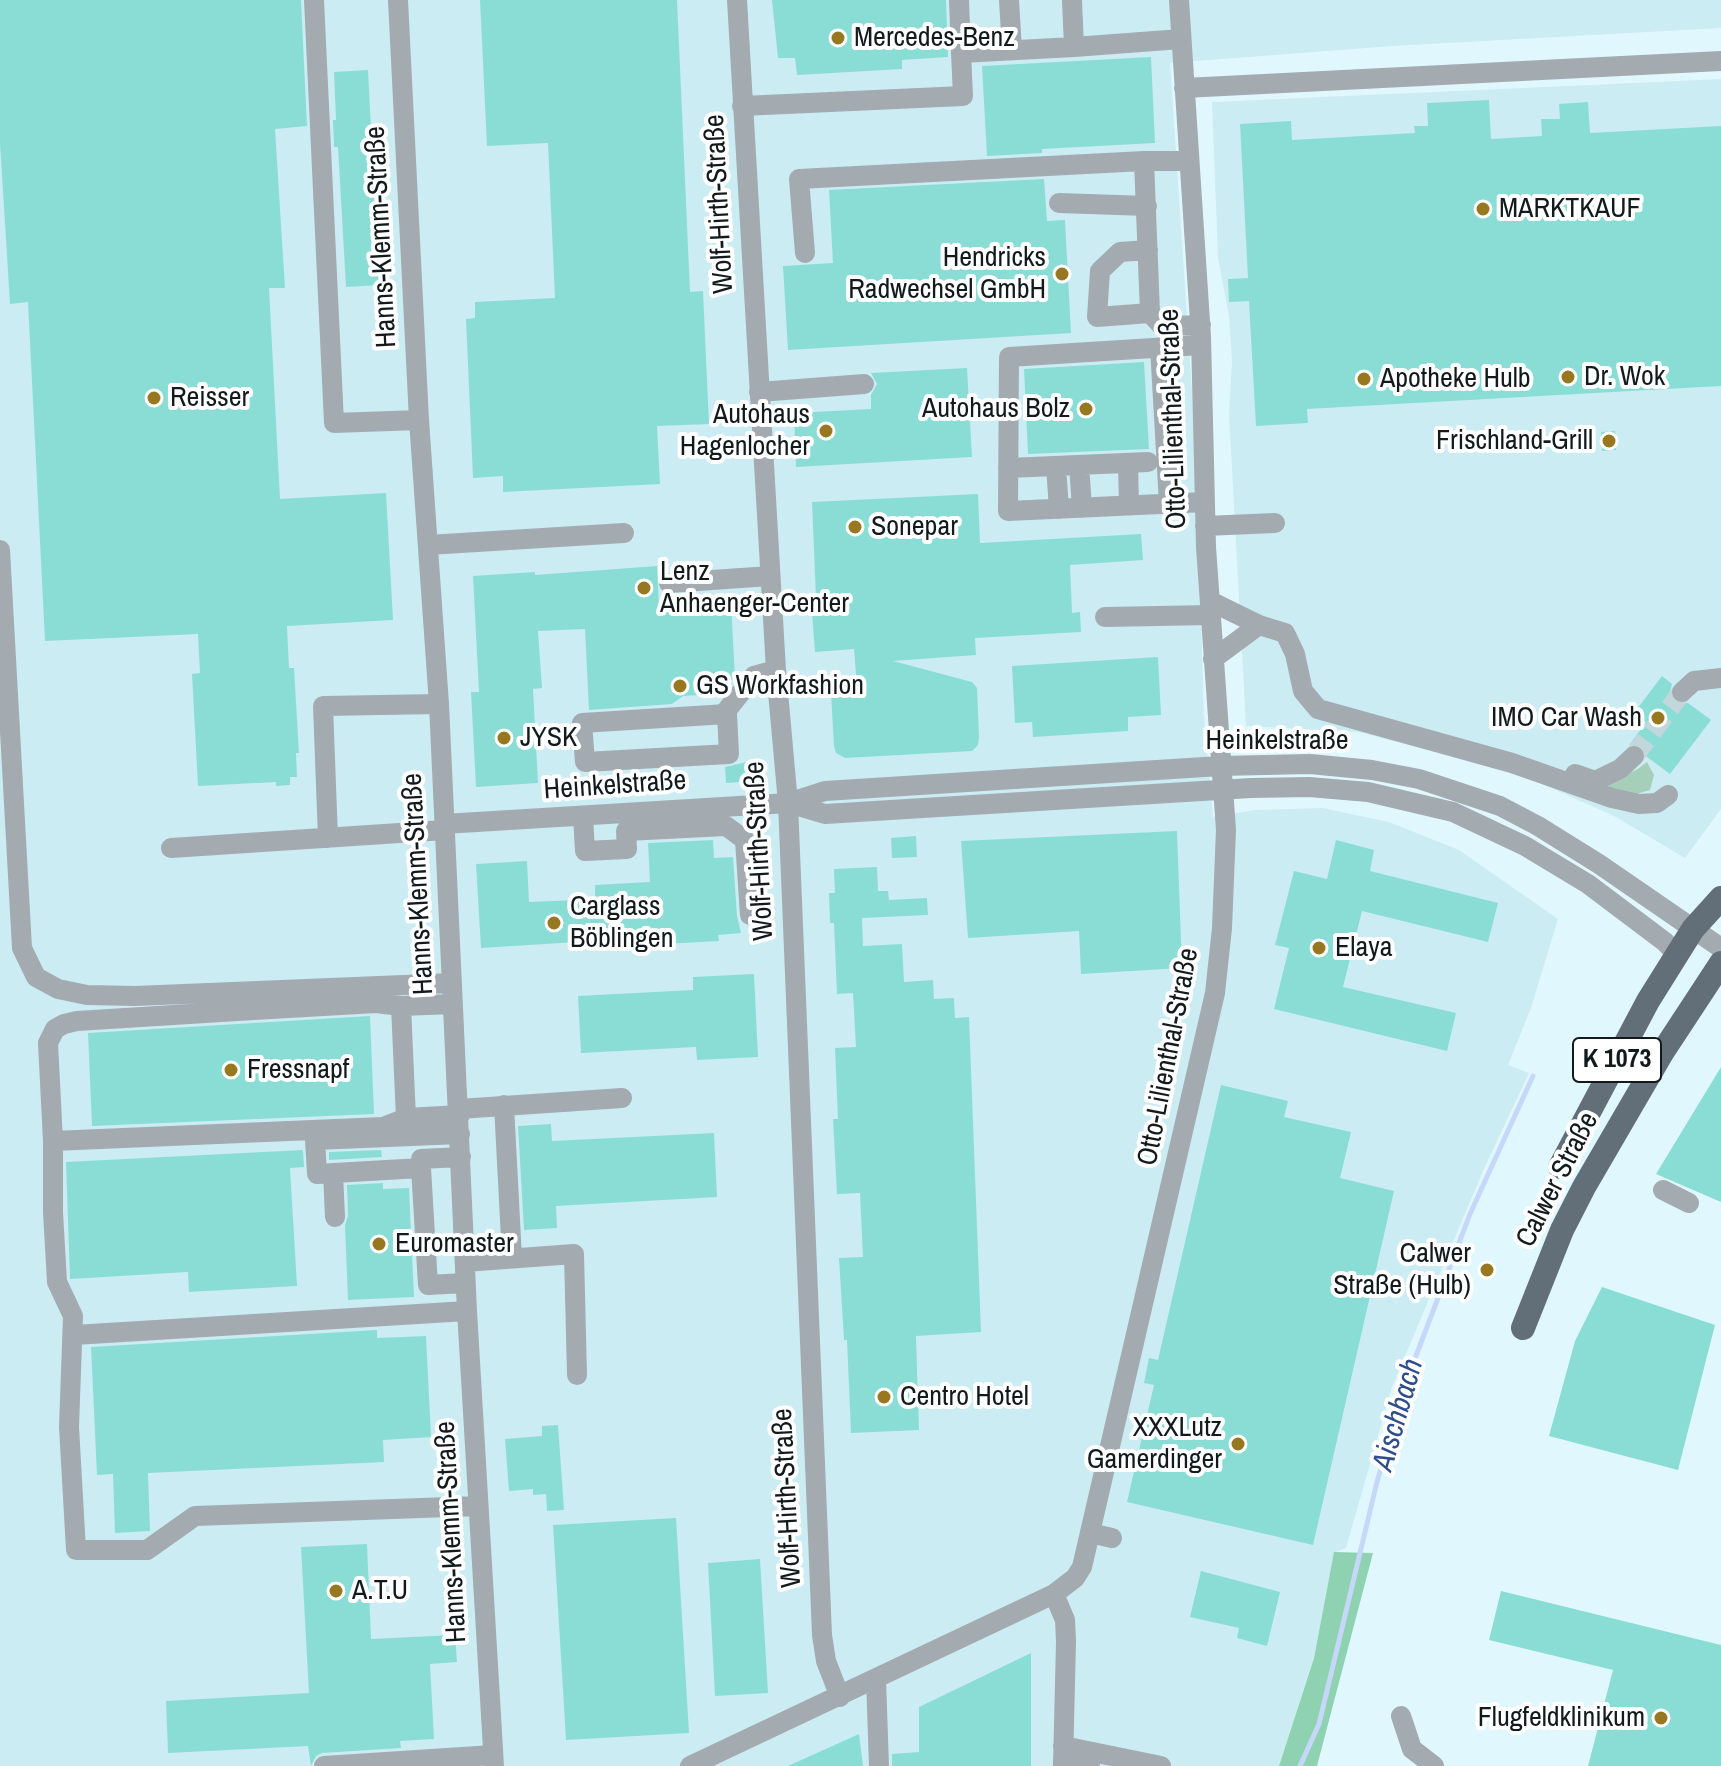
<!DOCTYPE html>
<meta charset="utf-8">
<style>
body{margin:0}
canvas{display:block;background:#e0f8fd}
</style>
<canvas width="1721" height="1766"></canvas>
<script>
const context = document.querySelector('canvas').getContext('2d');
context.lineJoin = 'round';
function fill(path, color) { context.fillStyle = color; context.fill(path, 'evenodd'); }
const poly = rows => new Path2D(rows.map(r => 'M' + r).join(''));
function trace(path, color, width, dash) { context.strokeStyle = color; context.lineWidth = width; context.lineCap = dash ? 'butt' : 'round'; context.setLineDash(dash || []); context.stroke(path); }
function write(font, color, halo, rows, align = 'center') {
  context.font = font + ' "Archivo Narrow",sans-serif'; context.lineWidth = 8; context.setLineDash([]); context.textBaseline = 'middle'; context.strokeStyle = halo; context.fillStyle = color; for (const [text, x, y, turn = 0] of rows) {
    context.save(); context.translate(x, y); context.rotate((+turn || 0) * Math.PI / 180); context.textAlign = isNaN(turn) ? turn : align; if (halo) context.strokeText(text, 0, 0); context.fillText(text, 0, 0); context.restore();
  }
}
fill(poly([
 [0,0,1721,0,1721,28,1393,46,1170,63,1196,450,1204,717,1213,817,1255,810,1323,808,1389,822,1459,850,1558,919,1531,1008,1508,1065,1529,1073,1483,1171,1392,1387,1346,1548,1334,1553,1314,1657,1279,1766,0,1766],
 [1721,79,1721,809,1685,858,1614,816,1515,772,1358,732,1246,726,1229,415,1232,361,1229,316,1218,258,1212,102]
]), '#ccecf4');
fill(poly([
 [1647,762,1654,775,1650,790,1633,795,1609,790,1608,783,1638,769]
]), '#a6cfba');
fill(poly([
 [1334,1552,1373,1553,1317,1766,1279,1766,1314,1658]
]), '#8fd2b1');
trace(poly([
 [1300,1766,1319,1724,1377,1482,1403,1390,1470,1214,1533,1076]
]), '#c6d8f9', 5);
fill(poly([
 [0,0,301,0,307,126,275,129,285,288,269,288,280,499,386,493,393,620,287,626,289,668,294,668,299,753,296,753,297,777,290,777,290,785,276,786,276,782,198,786,192,674,200,673,198,634,45,641,28,302,10,304,0,143],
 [480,0,677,0,690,292,703,291,709,424,657,426,660,484,503,492,503,476,473,478,466,319,475,318,475,302,555,298,548,143,487,146],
 [772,0,946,0,948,57,902,60,902,69,797,75,795,58,778,58],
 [1151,57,1155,143,1042,149,1042,153,987,156,982,66],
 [368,70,379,285,346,287,338,147,334,147,333,120,336,120,334,72],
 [1489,100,1491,139,1542,136,1541,119,1560,119,1559,104,1588,102,1590,133,1721,126,1721,386,1307,409,1308,423,1256,426,1249,301,1229,302,1228,279,1248,278,1240,124,1291,121,1292,140,1415,133,1414,126,1428,126,1427,103],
 [1044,179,1047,221,1065,220,1071,333,788,350,783,266,833,263,829,190],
 [1144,362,1149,449,1028,454,1024,369],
 [967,368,972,457,796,467,794,413,871,409,871,395,877,384,871,373],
 [1615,431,1616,450,1602,451,1601,432],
 [978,494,980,543,1141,534,1143,560,1070,565,1072,613,1080,612,1081,632,975,638,976,655,893,661,972,682,977,688,979,737,978,745,972,751,845,758,836,753,834,746,831,694,837,687,857,686,854,649,815,652,811,599,816,598,812,502],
 [657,566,659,608,731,604,735,677,715,694,683,696,672,704,589,710,585,629,538,631,542,688,533,689,538,783,476,787,471,692,479,692,473,576,535,572,535,575],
 [1158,657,1161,715,1128,717,1128,731,1033,737,1032,722,1015,723,1012,666],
 [1662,676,1672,684,1669,694,1673,701,1679,705,1688,703,1711,720,1670,774,1647,757,1643,747,1630,744,1646,722,1634,713],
 [751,761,752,774,740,782,726,783,725,767],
 [1177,831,1182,968,1081,974,1079,931,968,938,961,841],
 [916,836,917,857,892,858,891,838],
 [713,840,714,858,733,857,737,916,741,933,718,935,719,941,626,946,625,939,481,948,476,864,527,861,529,902,577,900,587,903,589,899,595,899,595,885,650,882,648,843],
 [1336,840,1374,850,1370,871,1498,903,1488,942,1362,911,1343,987,1456,1013,1447,1051,1274,1009,1289,948,1275,945,1294,871,1327,879],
 [877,867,878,891,888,891,889,900,927,898,928,915,862,918,863,946,902,944,904,982,933,980,934,999,954,998,955,1018,969,1017,981,1332,916,1336,919,1430,851,1433,847,1340,844,1340,839,1258,863,1257,860,1193,837,1194,833,1119,838,1119,835,1048,856,1047,853,993,837,994,834,923,830,923,829,893,835,893,834,869],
 [754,974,758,1057,697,1060,696,1047,581,1053,578,996,693,990,693,977],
 [370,1016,374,1114,92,1126,88,1033],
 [1721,1067,1721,1202,1656,1174],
 [1221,1085,1288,1101,1284,1117,1351,1132,1340,1178,1394,1191,1313,1545,1127,1502,1154,1385,1144,1383,1149,1358,1158,1360],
 [551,1124,552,1141,714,1133,717,1197,556,1206,557,1228,524,1230,518,1126],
 [303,1150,304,1167,290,1168,297,1286,189,1292,188,1272,70,1279,66,1162],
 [381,1150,382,1157,329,1160,329,1152],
 [383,1183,383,1189,409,1188,414,1297,348,1300,345,1225,348,1216,347,1185],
 [1602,1287,1715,1325,1678,1470,1549,1436,1575,1341],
 [377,1330,377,1338,426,1336,431,1437,383,1440,384,1462,148,1473,150,1531,115,1533,113,1474,97,1475,91,1347],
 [558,1425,564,1510,547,1511,546,1494,533,1495,533,1489,509,1491,505,1439,542,1436,542,1426],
 [676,1518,689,1733,566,1740,553,1525],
 [367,1544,371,1639,455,1635,457,1662,430,1664,434,1739,400,1741,401,1748,322,1753,316,1756,311,1766,308,1746,168,1753,166,1701,309,1693,301,1547],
 [760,1559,768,1693,715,1696,708,1563],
 [1201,1571,1280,1592,1267,1646,1237,1638,1239,1628,1190,1617],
 [1501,1591,1721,1645,1721,1766,1588,1766,1613,1670,1489,1640],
 [1031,1653,1031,1766,892,1766,892,1754,919,1752,919,1707],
 [859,1734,863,1766,788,1766]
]), '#8addd5');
trace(poly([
 [1634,756,1682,692]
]), '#c1d7db', 20, [20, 10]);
trace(poly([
 [314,0,334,423,419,420],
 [398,0,419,420,439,704,467,1311,494,1766],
 [737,0,776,670,788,803,822,1635,826,1661,840,1697],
 [959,0,961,53],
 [1009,0,1012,50],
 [1074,47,1181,39],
 [1184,88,1721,61],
 [742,106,963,96,961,53,1074,47,1072,0],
 [1189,161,1144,161,1150,313,1162,326,1201,325],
 [1059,203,1147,206],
 [1148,250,1120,252,1100,271,1097,317,1150,313],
 [805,253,799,179,1144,161],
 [1201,345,1009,357,1008,511,1204,502],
 [1160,347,1169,504],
 [759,392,864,384],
 [1128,463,1129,505],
 [1079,465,1082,508],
 [1056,466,1059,509],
 [1008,468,1148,462],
 [1205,526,1275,523],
 [428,545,624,533],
 [0,550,22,948,36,977,58,989,87,995,135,996,452,983],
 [669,583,770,576],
 [1210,601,1259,625],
 [1105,617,1211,615],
 [1213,659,1259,625,1285,633,1295,654,1303,691,1318,709,1512,763,1612,798,1639,804,1657,803,1668,795],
 [1682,692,1694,681,1721,678],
 [727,714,582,723,585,762,729,754,727,714,727,710,754,676,776,670],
 [1575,774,1595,781,1620,769,1634,756],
 [788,803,825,814,1251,788,1309,787,1368,792,1453,812,1525,846,1588,884,1665,942,1677,955],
 [583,816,585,851,627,849,626,831,726,826,745,840,750,915],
 [444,824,788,803,825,791,1220,766,1310,764,1372,770,1419,779,1500,806,1538,826,1599,864,1721,948],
 [328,838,323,706,439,704],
 [171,848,445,830],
 [453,1004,401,1006,376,1003,254,1010,77,1021,64,1024,55,1029,48,1043,53,1141,383,1127,406,1118,460,1115],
 [401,1006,406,1118],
 [504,1105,512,1258],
 [459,1109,622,1098],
 [460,1134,315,1140,317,1174,421,1168,421,1159,461,1157],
 [53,1141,53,1212,57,1282,73,1316,69,1427,76,1550,147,1550,195,1516,478,1506],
 [421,1168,428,1285,465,1283],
 [333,1173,335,1217],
 [1663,1190,1689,1203],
 [465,1262,574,1254,577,1375],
 [74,1335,467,1311],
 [1090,1533,1112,1538],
 [876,1679,879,1766],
 [1401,1716,1412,1749,1434,1766],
 [1063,1746,1161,1766],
 [1063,1760,1090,1766],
 [324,1766,493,1755],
 [690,1766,1054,1594],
 [1063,1766,1066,1641,1065,1620,1054,1594,1075,1578,1082,1567,1215,993,1222,928,1226,830,1206,547,1201,337,1179,0]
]), '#a3abb0', 20);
trace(poly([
 [1560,1167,1648,1001,1693,929,1721,898],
 [1523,1328,1562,1230,1584,1187,1662,1053,1721,963]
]), '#626f79', 24);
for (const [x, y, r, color] of [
 [838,38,8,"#977720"],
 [1483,209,8,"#977720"],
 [1062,274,8,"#977720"],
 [1568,377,8,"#977720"],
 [1364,379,8,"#977720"],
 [154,398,8,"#977720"],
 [1086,409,8,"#977720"],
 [826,431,8,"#977720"],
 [1609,441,8,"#977720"],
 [855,527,8,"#977720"],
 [644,588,8,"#977720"],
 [680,686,8,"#977720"],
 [1658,718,8,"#977720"],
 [504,738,8,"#977720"],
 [554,923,8,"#977720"],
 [1319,948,8,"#977720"],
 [231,1070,8,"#977720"],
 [379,1244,8,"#977720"],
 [1487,1270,8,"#977720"],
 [884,1397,8,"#977720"],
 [1238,1444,8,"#977720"],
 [336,1591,8,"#977720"],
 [1661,1718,8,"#977720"]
]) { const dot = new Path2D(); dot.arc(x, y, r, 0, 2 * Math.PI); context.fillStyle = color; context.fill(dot); trace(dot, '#fff', 3); }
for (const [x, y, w] of [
 [1617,1060,88]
]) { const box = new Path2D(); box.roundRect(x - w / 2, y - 22, w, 44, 6); context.fillStyle = '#fff'; context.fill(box); trace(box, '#121a1c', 2); }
write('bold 26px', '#121a1c', null, [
 ["K 1073",1617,1060]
]);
write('28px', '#121a1c', '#fff', [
 ["Mercedes-Benz",854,38],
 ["MARKTKAUF",1499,209],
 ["Hendricks",1046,258,"right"],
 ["Radwechsel GmbH",1046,290,"right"],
 ["Dr. Wok",1584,377],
 ["Apotheke Hulb",1380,379],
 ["Reisser",170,398],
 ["Autohaus Bolz",1070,409,"right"],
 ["Autohaus",810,415,"right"],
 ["Hagenlocher",810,447,"right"],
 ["Frischland-Grill",1593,441,"right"],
 ["Sonepar",871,527],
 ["Lenz",660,572],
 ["Anhaenger-Center",660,604],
 ["GS Workfashion",696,686],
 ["IMO Car Wash",1642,718,"right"],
 ["JYSK",520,738],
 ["Carglass",570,907],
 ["Böblingen",570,939],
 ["Elaya",1335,948],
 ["Fressnapf",247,1070],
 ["Euromaster",395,1244],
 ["Calwer",1471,1254,"right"],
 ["Straße (Hulb)",1471,1286,"right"],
 ["Centro Hotel",900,1397],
 ["XXXLutz",1222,1428,"right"],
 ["Gamerdinger",1222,1460,"right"],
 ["A.T.U",352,1591],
 ["Flugfeldklinikum",1645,1718,"right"]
], 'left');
write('28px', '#121a1c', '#fff', [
 ["Wolf-Hirth-Straße",720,204,-93],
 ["Hanns-Klemm-Straße",382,237,-93],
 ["Otto-Lilienthal-Straße",1174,419,-92],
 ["Heinkelstraße",1277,741],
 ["Heinkelstraße",615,786,-4],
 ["Wolf-Hirth-Straße",760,851,-93],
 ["Hanns-Klemm-Straße",419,884,-93],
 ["Otto-Lilienthal-Straße",1169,1057,-79],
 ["Calwer Straße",1558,1180,-63],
 ["Wolf-Hirth-Straße",788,1498,-93],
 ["Hanns-Klemm-Straße",452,1532,-93]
]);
write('italic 30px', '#2d4d8d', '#fff', [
 ["Aischbach",1399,1415,-74]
]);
</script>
